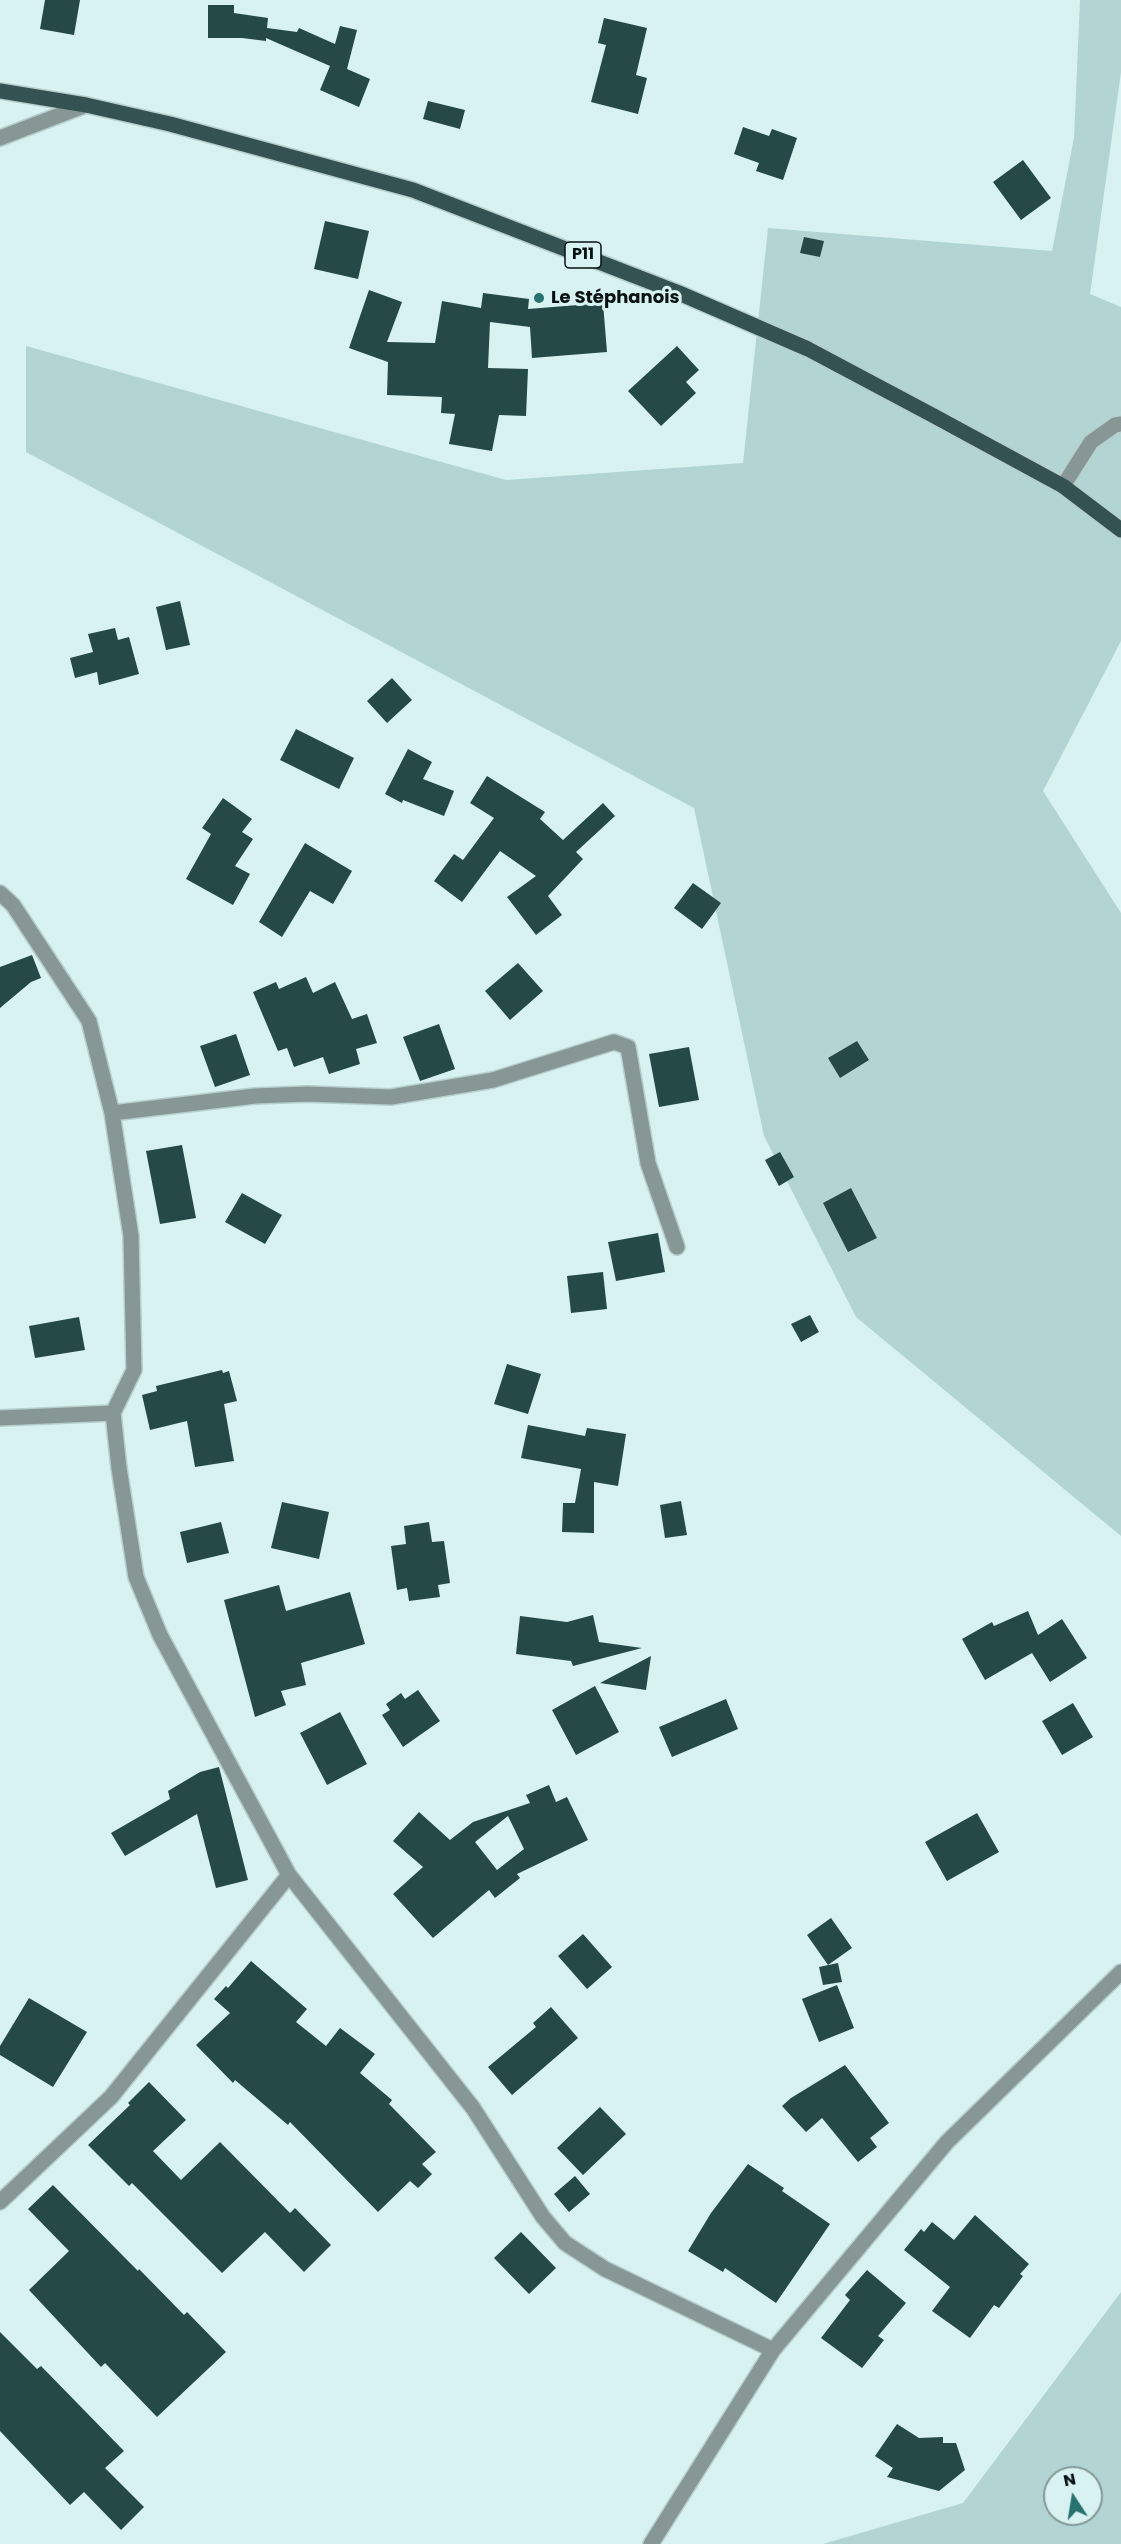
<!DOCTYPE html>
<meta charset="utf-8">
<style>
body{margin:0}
#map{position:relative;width:1121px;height:2544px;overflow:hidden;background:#d7f2f0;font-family:Poppins,sans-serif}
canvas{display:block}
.north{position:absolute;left:1043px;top:2466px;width:60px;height:60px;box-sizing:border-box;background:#d7f2f0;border:2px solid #849897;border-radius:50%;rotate:348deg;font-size:16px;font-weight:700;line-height:24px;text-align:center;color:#081111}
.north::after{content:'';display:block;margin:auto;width:21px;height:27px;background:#27716f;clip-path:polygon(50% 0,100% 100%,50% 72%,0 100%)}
</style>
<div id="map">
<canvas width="1121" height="2544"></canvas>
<div class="north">N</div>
</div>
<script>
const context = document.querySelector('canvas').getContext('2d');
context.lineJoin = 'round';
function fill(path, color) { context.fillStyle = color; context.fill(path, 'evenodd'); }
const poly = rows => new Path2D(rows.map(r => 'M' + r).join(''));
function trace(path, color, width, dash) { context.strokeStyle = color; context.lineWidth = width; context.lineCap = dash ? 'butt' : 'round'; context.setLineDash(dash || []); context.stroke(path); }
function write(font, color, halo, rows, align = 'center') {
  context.font = font + ' Poppins,sans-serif'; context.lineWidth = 6; context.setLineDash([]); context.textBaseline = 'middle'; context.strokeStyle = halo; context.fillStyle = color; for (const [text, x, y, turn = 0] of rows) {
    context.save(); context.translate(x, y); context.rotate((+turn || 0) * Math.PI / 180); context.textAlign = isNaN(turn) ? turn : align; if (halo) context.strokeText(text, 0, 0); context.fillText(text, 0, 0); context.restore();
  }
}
fill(poly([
 [1080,0,1121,0,1121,72,1090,294,1121,307,1121,641,1043,791,1121,913,1121,1536,856,1317,764,1136,694,808,26,452,26,346,506,480,743,463,768,228,1052,251,1074,138],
 [1121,2292,1121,2544,823,2544,963,2503],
 [1055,2478,1091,2478,1091,2514,1055,2514]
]), '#b2d5d3');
fill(poly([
 [45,0,80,0,74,35,40,29],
 [208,5,234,5,234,13,268,18,267,28,297,32,299,28,335,44,340,26,357,30,347,69,370,79,359,107,320,90,330,66,266,38,266,41,242,38,208,38],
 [604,18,647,28,636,75,647,78,638,114,591,102,606,45,598,43],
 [428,101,465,110,460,129,423,119],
 [743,127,769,136,772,129,797,138,783,180,756,171,759,163,734,154],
 [1023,160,1051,198,1021,220,993,182],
 [325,221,369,231,358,279,314,269],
 [804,237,824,241,820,257,800,253],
 [369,290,402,302,387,342,435,343,442,301,481,308,483,293,529,299,528,309,603,303,607,352,532,358,530,327,490,322,488,368,528,369,526,416,499,415,492,451,449,444,455,414,441,413,442,397,387,395,388,362,349,348],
 [677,346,699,370,686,382,696,393,661,426,628,391],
 [180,601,190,645,166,650,156,607],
 [115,628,118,640,129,637,139,674,99,685,97,672,75,678,70,658,93,652,88,634],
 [392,678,412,700,387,723,367,701],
 [296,729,354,758,339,789,280,760],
 [408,749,432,762,423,779,454,791,444,816,403,800,402,803,385,794],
 [487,776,545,812,540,819,563,840,603,803,615,816,576,852,583,859,548,896,562,915,536,935,507,897,536,876,500,851,462,902,434,881,454,854,463,860,494,818,470,803],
 [223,798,252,819,242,832,253,839,235,866,250,874,233,905,186,879,211,834,202,828],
 [305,843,352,871,333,904,310,891,282,937,259,922],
 [693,883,721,903,702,929,674,908],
 [32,955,41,978,31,982,0,1008,0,967],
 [518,963,543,991,510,1020,485,991],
 [306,977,313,993,335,982,352,1019,367,1014,377,1043,356,1049,360,1064,329,1074,323,1057,294,1067,287,1048,278,1051,253,992,276,982,279,989],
 [439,1024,455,1069,420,1081,403,1037],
 [236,1034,250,1075,215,1087,200,1046],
 [857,1041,869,1060,840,1078,828,1058],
 [689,1047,699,1100,659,1107,649,1054],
 [182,1145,196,1218,160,1224,146,1151],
 [780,1152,794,1177,779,1186,765,1160],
 [851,1188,877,1238,848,1252,823,1203],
 [242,1193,282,1215,265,1244,225,1222],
 [658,1233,665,1272,616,1281,608,1242],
 [603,1272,607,1309,571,1313,567,1276],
 [810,1315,819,1332,801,1342,791,1324],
 [79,1317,85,1350,35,1358,29,1326],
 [507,1364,541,1374,528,1414,494,1404],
 [222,1370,223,1373,229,1371,237,1401,224,1404,234,1461,195,1467,187,1421,150,1430,142,1395,157,1391,156,1386],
 [528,1425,585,1436,587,1428,626,1434,618,1486,594,1482,594,1533,562,1532,563,1503,575,1503,581,1469,521,1458],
 [681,1501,687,1535,665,1538,660,1505],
 [282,1502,329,1512,319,1559,271,1548],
 [221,1522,229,1553,187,1563,180,1532],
 [429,1522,432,1542,444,1541,450,1583,438,1585,440,1597,409,1601,407,1588,397,1590,391,1546,406,1544,404,1526],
 [279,1585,286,1611,350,1592,365,1644,301,1663,306,1685,281,1691,286,1705,255,1717,224,1600],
 [1028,1611,1038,1635,1062,1619,1087,1658,1050,1682,1032,1653,985,1680,962,1639,992,1622,994,1626],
 [593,1615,599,1642,642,1648,573,1666,571,1661,516,1654,520,1616,567,1622],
 [651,1656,646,1690,600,1683],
 [595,1686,619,1732,576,1755,552,1710],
 [418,1690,440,1721,403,1747,382,1715,390,1710,386,1704,401,1693,405,1699],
 [726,1699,738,1729,672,1757,659,1727],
 [1073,1703,1093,1737,1062,1755,1042,1721],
 [340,1712,367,1764,327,1785,300,1733],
 [219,1767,248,1880,216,1888,197,1814,125,1856,111,1833,170,1799,168,1791,200,1772],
 [549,1785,556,1802,567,1797,588,1840,517,1874,520,1878,495,1898,489,1890,433,1938,393,1894,423,1867,393,1841,419,1812,450,1840,473,1822,530,1803,526,1795],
 [508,1816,524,1849,497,1870,475,1842],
 [977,1813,999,1852,947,1881,925,1842],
 [831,1918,852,1948,828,1965,807,1935],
 [583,1934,612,1967,587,1989,558,1956],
 [251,1961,307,2009,296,2022,326,2046,340,2028,375,2054,360,2073,392,2100,389,2104,436,2152,422,2164,432,2174,418,2188,410,2181,378,2212,290,2122,288,2125,235,2080,233,2083,196,2045,230,2013,214,1999,226,1986,228,1988],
 [838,1963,842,1982,823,1985,819,1967],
 [837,1985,854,2028,819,2042,802,1999],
 [29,1998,87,2032,53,2087,0,2055,0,2046],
 [551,2007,578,2038,512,2095,488,2067,536,2027,533,2023],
 [845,2065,889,2123,870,2138,877,2147,858,2162,822,2118,806,2132,782,2106,791,2098],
 [149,2082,186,2120,153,2151,181,2180,220,2142,290,2213,295,2208,331,2245,304,2272,265,2232,222,2273,132,2183,129,2186,88,2145,130,2105,128,2103],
 [600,2107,626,2134,583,2175,557,2148],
 [748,2164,784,2188,782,2191,830,2224,776,2303,725,2268,723,2272,688,2251,711,2213],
 [575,2176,590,2194,569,2212,554,2194],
 [53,2185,138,2271,139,2269,184,2315,187,2312,226,2352,157,2417,105,2363,101,2367,29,2290,69,2251,28,2209],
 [975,2215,1029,2264,1020,2274,1023,2276,999,2308,994,2305,970,2338,932,2311,950,2287,904,2250,921,2229,924,2232,932,2222,954,2240],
 [521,2232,556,2268,529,2294,494,2258],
 [867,2270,906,2303,878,2336,884,2340,862,2368,821,2338,850,2300,845,2295],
 [0,2332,37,2369,41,2366,124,2451,105,2468,144,2507,121,2530,84,2492,70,2505,0,2431],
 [897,2424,919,2438,943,2437,943,2443,956,2443,965,2470,939,2491,887,2477,893,2468,875,2456]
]), '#244947');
const minor = poly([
 [0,138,86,105],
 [1063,486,1091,442,1115,425,1121,424],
 [0,893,13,905,89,1021,112,1113,131,1236,134,1370,113,1413,119,1468,136,1577,160,1635,289,1875,473,2108,543,2217,565,2243,605,2269,773,2350],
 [112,1113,255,1096,307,1094,391,1097,493,1080,614,1042,628,1047,648,1163,677,1247],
 [0,1418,113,1413],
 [0,2202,111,2097,289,1875],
 [651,2544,773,2350,947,2142,1121,1972]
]);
const major = poly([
 [0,91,86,105,170,124,413,190,679,293,808,349,934,416,1063,486,1121,530]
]);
trace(minor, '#b6cecc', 18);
trace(major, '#b6cecc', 18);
trace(minor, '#869796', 15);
trace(major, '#345251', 15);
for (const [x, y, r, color] of [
 [539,298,6,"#27716f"]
]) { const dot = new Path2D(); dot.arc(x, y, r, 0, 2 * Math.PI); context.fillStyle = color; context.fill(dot); trace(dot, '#d7f2f0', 2); }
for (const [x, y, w] of [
 [583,255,36]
]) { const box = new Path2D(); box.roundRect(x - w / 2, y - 13, w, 26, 4.5); context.fillStyle = '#d7f2f0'; context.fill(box); trace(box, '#081111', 1.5); }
write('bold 16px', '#081111', null, [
 ["P11",583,255]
]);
write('bold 18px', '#081111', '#d7f2f0', [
 ["Le Stéphanois",551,298]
], 'left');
</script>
